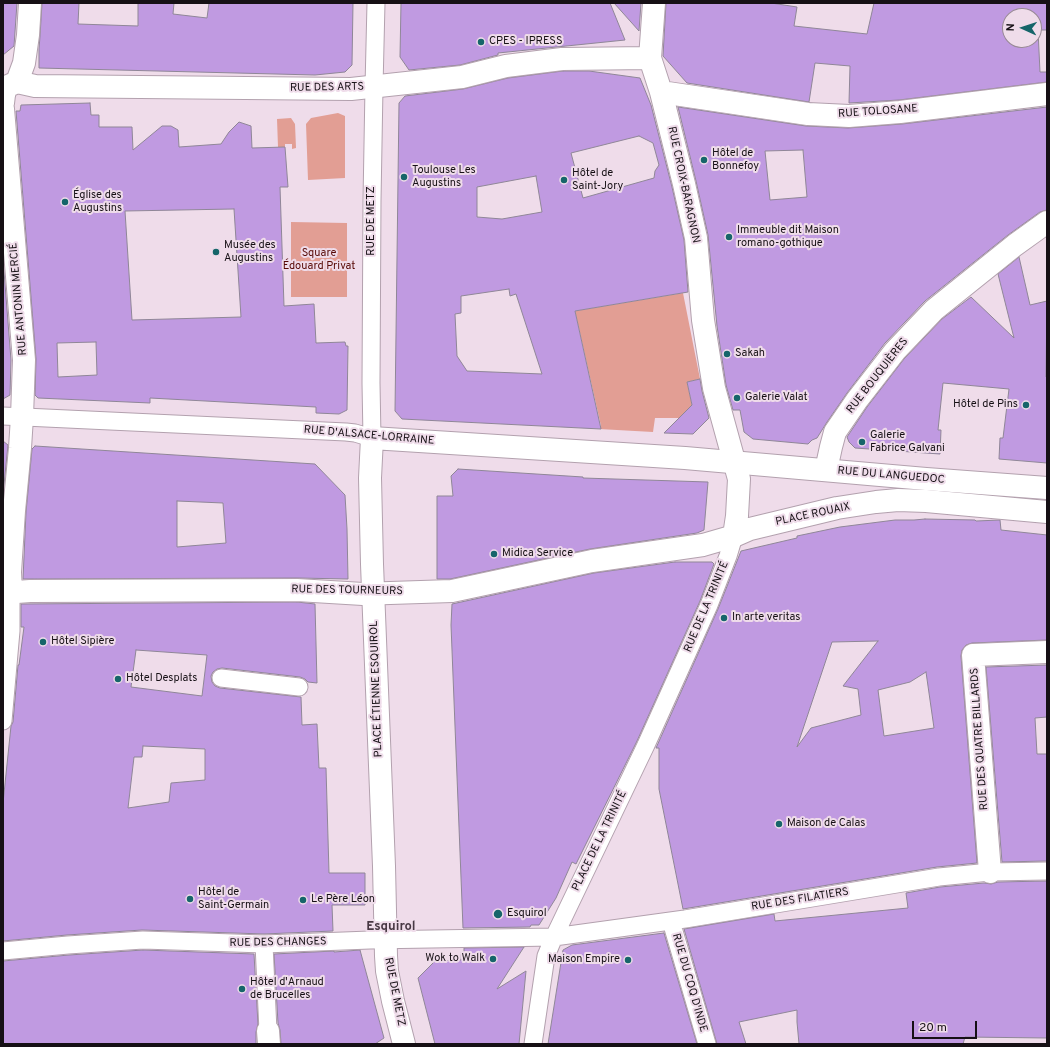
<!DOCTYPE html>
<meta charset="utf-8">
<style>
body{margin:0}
#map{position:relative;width:1050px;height:1047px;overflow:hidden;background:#efdcea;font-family:Overpass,sans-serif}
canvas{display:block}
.frame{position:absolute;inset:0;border:4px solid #161015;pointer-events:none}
.north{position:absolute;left:1002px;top:8px;width:40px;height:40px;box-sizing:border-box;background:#efdcea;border:1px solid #988a95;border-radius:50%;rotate:273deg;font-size:11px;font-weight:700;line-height:16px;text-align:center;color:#161015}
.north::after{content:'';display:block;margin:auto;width:14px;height:18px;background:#16656a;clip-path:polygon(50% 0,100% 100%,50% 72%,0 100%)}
.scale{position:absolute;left:912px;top:1021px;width:65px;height:18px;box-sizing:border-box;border:2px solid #161015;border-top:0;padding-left:5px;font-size:12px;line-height:14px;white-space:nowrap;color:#161015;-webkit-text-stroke:3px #efdcea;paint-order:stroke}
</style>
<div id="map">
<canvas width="1050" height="1047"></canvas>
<div class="frame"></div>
<div class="north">N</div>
<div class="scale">20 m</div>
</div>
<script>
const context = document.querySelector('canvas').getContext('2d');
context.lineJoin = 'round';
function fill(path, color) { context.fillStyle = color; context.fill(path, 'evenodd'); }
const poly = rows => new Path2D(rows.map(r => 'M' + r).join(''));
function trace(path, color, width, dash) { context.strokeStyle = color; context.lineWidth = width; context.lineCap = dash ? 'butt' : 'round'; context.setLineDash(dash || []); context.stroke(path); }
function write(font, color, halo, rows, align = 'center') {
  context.font = font + ' Overpass,sans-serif'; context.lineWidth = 4; context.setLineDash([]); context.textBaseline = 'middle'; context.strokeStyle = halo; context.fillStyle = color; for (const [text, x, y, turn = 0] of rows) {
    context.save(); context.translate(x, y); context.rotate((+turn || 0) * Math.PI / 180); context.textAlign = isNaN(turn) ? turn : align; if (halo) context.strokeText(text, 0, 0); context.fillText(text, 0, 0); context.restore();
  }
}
fill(poly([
 [338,113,345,116,345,178,308,180,306,124,311,118],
 [291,118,295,124,296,148,292,149,292,144,285,144,285,147,278,147,277,119],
 [291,222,347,223,347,297,291,297],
 [683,293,700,379,687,382,692,405,679,418,655,418,653,432,599,429,601,426,575,311]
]), '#e29e94');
const building = poly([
 [3,3,17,3,14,46,3,55,3,3],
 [42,3,79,3,78,24,138,26,138,3,174,3,173,14,207,18,209,3,353,3,352,65,345,72,315,75,39,68,39,49,40,36,42,3],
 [401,3,610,3,625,40,498,53,498,55,460,65,409,70,400,57,401,3],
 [614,3,641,3,639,31,614,3],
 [666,3,771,3,797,7,794,26,867,34,874,3,1047,3,1047,30,1038,30,1040,72,1047,72,1047,82,899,100,849,103,850,66,815,63,809,102,687,83,663,56,666,3],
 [1010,16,1034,16,1034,40,1010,40,1010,16],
 [563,71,589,71,640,78,651,105,672,187,684,240,688,292,575,311,601,429,402,419,395,411,399,103,405,96,463,89,508,78,563,71],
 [639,136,653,143,659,165,655,171,654,178,583,198,571,153,639,136],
 [536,176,542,212,502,219,477,217,477,187,536,176],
 [509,289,510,296,516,294,542,374,467,371,457,356,455,314,461,313,461,296,509,289],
 [90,103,91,115,99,115,99,127,132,127,133,150,162,126,171,126,178,130,179,147,221,144,229,132,239,122,251,126,252,148,285,147,288,187,280,187,284,306,314,304,316,343,345,342,346,346,348,346,347,410,339,414,316,413,316,407,150,398,150,403,38,398,35,395,36,359,16,111,20,111,21,105,90,103],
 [234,209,241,317,132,320,125,211,234,209],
 [96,342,97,375,58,377,57,343,96,342],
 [678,107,806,126,848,128,902,124,1047,107,1047,210,1040,212,1008,235,925,301,885,343,847,393,827,422,817,438,812,440,808,444,753,439,744,432,740,410,733,410,726,385,717,326,708,235,696,181,678,107],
 [803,150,807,197,770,200,765,151,803,150],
 [1019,257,1030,305,1047,301,1046,377,1047,377,1047,463,999,459,1000,438,1003,438,1009,389,943,383,938,430,941,430,940,454,855,448,849,442,847,437,867,407,904,359,942,319,971,297,1014,338,998,274,1019,257],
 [3,259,11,360,10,395,3,399,3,259],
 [700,379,702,391,709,418,693,434,664,433,692,405,687,382,700,379],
 [3,441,8,445,3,495,3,441],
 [35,446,315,464,345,495,347,529,348,579,297,578,23,579,26,512,32,449,35,446],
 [177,501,223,503,226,543,177,547,177,501],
 [458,469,583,477,583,478,708,482,704,530,697,533,590,549,450,579,437,579,437,496,453,496,451,476,458,469],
 [925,519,975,520,976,521,1000,520,1001,530,1047,535,1047,640,972,643,966,645,962,650,961,656,977,863,937,867,683,909,659,789,659,748,656,748,718,609,741,551,797,538,797,536,840,527,895,520,914,520,925,519],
 [878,641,843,686,858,689,861,715,811,728,797,747,832,642,878,641],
 [926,672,934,728,884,736,878,690,910,682,926,672],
 [675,562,712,562,714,564,700,601,637,741,576,864,572,862,556,898,539,925,531,925,530,927,463,928,451,625,452,604,594,573,675,562],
 [297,602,315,604,317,683,308,682,305,679,300,677,222,668,217,669,213,672,211,676,212,682,215,686,220,688,301,697,302,725,317,724,319,768,326,768,329,873,365,873,365,905,332,905,333,931,264,934,142,930,67,935,3,941,3,803,11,726,13,722,18,665,19,665,24,627,21,627,21,604,297,602],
 [136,650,207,655,202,696,131,687,136,650],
 [143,746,205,749,205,780,171,783,169,802,128,808,134,757,142,757,143,746],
 [1047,665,1047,717,1035,718,1037,754,1047,754,1047,861,1002,862,986,667,1047,665],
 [1047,881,1047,1038,965,1037,963,1044,799,1044,797,1022,797,1010,739,1022,746,1044,717,1044,684,929,774,914,775,921,908,908,906,893,940,887,984,883,991,884,998,882,1047,881],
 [664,933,697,1044,548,1044,563,950,572,945,664,933],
 [524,947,497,989,526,971,519,1044,435,1044,418,978,435,961,461,960,461,952,464,952,464,948,524,947],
 [143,950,254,954,258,1024,256,1032,256,1044,3,1044,3,961,69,955,143,950],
 [360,950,384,1038,375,1044,281,1044,280,1030,278,1023,274,954,334,951,334,952,360,950]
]);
fill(building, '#c09ae1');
trace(building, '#8f8697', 1);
const pedestrian = poly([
 [3,416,346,432,355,433,372,438,371,383,372,201,374,87,376,3],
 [221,678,299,687],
 [3,721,11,631,11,592],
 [671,921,707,1044],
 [264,944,268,1031],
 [3,951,68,945,143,940,264,944,370,940,554,937,685,919,939,877,990,872,1047,871],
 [533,1044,546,956,554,937,646,745,709,605,728,556,734,536]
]);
const minor = poly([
 [654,3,650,58,661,92,684,184,696,238,703,320,714,388,739,479,737,516,734,536],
 [17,82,24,63,28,35,30,3],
 [661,92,808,114,849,116,900,112,1047,94],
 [3,103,4,95,6,87,17,82,35,86,351,89,462,77,506,66,562,59,650,58],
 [3,109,24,360,22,417,20,448,14,511,10,572,11,592],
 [826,470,831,447,835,432,857,400,895,351,934,310,1015,245,1047,222],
 [3,593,30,591,297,590,363,594,390,593,452,591,592,561,703,545,734,536,750,529,837,508,876,502,898,500,926,501,1047,512],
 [990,872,973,655,1047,652],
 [268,1031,269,1044]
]);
const tertiary = poly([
 [404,1044,393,1001,387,971,386,956,384,866,372,564,370,478,372,438,685,458,926,479,1047,488]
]);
trace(pedestrian, '#b3a1ae', 19);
trace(minor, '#b3a1ae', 24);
trace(tertiary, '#b3a1ae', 24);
trace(pedestrian, '#fff', 17);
trace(minor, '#fff', 22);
trace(tertiary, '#fff', 22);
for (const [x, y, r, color] of [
 [481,42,4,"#16656a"],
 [704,160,4,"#16656a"],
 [404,177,4,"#16656a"],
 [564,180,4,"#16656a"],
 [65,202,4,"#16656a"],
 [729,237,4,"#16656a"],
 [216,252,4,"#16656a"],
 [727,354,4,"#16656a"],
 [737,398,4,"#16656a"],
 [1026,405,4,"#16656a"],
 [862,442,4,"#16656a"],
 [494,554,4,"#16656a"],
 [724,618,4,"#16656a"],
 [43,642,4,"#16656a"],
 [118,679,4,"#16656a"],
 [779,824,4,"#16656a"],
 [190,899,4,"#16656a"],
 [303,900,4,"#16656a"],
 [498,914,5,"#16656a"],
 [493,959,4,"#16656a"],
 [628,960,4,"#16656a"],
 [242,989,4,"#16656a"]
]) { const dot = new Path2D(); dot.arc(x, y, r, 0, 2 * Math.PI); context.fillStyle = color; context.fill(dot); trace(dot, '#efdcea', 1.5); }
write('11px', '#161015', '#efdcea', [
 ["CPES - IPRESS",489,42],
 ["Hôtel de",712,154],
 ["Bonnefoy",712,167],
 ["Toulouse Les",412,171],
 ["Augustins",412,184],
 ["Hôtel de",572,174],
 ["Saint-Jory",572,187],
 ["Église des",73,196],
 ["Augustins",73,209],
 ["Immeuble dit Maison",737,231],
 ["romano-gothique",737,244],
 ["Musée des",224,246],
 ["Augustins",224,259],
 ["Sakah",735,354],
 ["Galerie Valat",745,398],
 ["Hôtel de Pins",1018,405,"right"],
 ["Galerie",870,436],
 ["Fabrice Galvani",870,449],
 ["Midica Service",502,554],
 ["In arte veritas",732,618],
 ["Hôtel Sipière",51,642],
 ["Hôtel Desplats",126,679],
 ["Maison de Calas",787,824],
 ["Hôtel de",198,893],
 ["Saint-Germain",198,906],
 ["Le Père Léon",311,900],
 ["Esquirol",507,914],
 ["Wok to Walk",485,959,"right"],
 ["Maison Empire",620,960,"right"],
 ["Hôtel d'Arnaud",250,983],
 ["de Brucelles",250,996]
], 'left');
write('11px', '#161015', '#efdcea', [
 ["RUE DES ARTS",327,88,-1],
 ["RUE TOLOSANE",878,112,-4],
 ["RUE CROIX-BARAGNON",683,185,78],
 ["RUE DE METZ",372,221,-90],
 ["RUE ANTONIN MERCIÉ",19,299,-95],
 ["RUE BOUQUIÈRES",878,376,-52],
 ["RUE D'ALSACE-LORRAINE",369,436,5],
 ["RUE DU LANGUEDOC",891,476,5],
 ["PLACE ROUAIX",813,515,-12],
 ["RUE DES TOURNEURS",347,591,1],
 ["RUE DE LA TRINITÉ",707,607,-67],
 ["PLACE ÉTIENNE ESQUIROL",377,689,-92],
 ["RUE DES QUATRE BILLARDS",980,739,-94],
 ["PLACE DE LA TRINITÉ",600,841,-64],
 ["RUE DES FILATIERS",800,900,-9],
 ["RUE DES CHANGES",278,943,-1],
 ["RUE DU COQ D'INDE",689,983,74],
 ["RUE DE METZ",394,992,79]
]);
write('11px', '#570905', '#efdcea', [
 ["Square",319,254],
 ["Édouard Privat",319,267]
]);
write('bold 13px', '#483944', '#efdcea', [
 ["Esquirol",391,927]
]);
</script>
